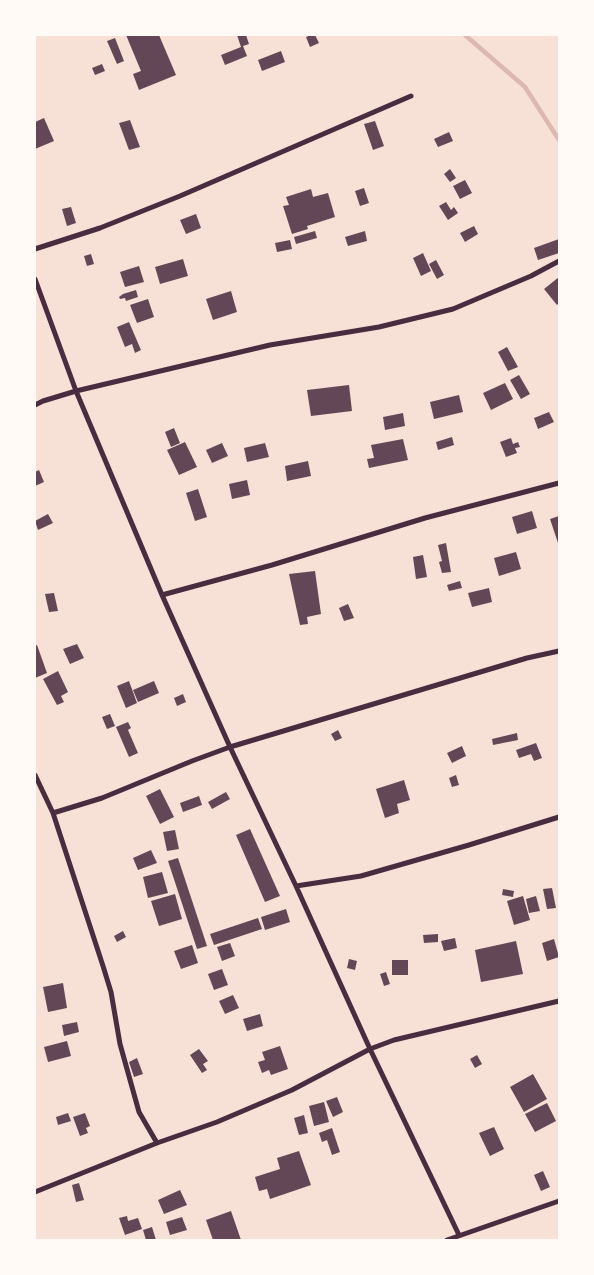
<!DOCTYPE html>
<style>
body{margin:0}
#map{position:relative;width:594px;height:1275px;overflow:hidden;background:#f7e1d7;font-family:Montserrat,sans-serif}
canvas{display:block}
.frame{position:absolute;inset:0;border:36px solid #fffaf5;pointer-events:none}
</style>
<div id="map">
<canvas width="594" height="1275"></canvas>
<div class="frame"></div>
</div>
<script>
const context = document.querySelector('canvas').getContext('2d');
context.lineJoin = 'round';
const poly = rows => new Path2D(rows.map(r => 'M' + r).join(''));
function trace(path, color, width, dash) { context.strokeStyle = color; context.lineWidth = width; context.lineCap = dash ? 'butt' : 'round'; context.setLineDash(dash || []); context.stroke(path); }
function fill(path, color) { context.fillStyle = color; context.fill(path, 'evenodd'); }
trace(poly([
 [465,35,525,87,559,140]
]), '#dcb8b0', 4.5);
fill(poly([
 [126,35,159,35,176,75,139,90,133,74,141,71],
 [237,35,246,35,249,44,243,46,247,56,225,65,221,55,241,47],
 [311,35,315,35,319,43,310,47,306,37],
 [115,38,124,61,117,64,107,41],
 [281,51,285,62,262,71,258,60],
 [102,64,105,71,95,75,92,68],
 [44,118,54,141,35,149,35,122],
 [130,120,140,147,129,150,119,123],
 [375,121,384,146,373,150,364,124],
 [449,132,453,141,438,147,434,139],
 [450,169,456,178,450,182,444,174],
 [465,180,472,193,460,199,453,186],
 [364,188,369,203,360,206,355,191],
 [311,189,313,197,328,193,335,217,307,226,308,229,292,234,283,206,289,205,286,197],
 [446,202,451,210,454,207,458,213,448,220,439,206],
 [71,207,76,223,67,226,62,209],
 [196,214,201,228,186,234,180,220],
 [474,226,478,234,465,242,460,233],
 [315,231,317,238,296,244,294,237],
 [365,231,367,241,348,246,345,237],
 [559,239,559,253,538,260,534,248],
 [290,240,292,249,277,252,275,243],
 [423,253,431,271,421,276,413,258],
 [91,254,94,264,87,266,84,256],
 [183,259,188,276,160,284,155,267],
 [436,260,444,275,437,279,429,264],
 [139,266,144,282,125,287,120,272],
 [559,277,559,303,557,305,544,289],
 [136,290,138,297,126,301,125,298,120,299,119,297,123,294],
 [231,291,237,312,213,320,206,299],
 [148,299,154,317,137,323,130,305],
 [129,322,141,350,135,353,132,344,125,347,117,327],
 [507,347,518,367,508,371,498,352],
 [519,375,530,394,521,399,510,380],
 [505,383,513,399,491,410,483,393],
 [349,385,352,411,311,416,307,390],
 [459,395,463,412,434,419,430,402],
 [549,412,554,422,538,429,534,418],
 [403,413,405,426,385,430,383,417],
 [174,428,180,443,171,447,165,432],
 [452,437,454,445,438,450,436,442],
 [511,438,513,444,518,442,520,447,515,448,517,453,506,457,500,442],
 [403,439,408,460,369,468,367,459,374,458,371,445],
 [185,442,197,467,179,475,167,450],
 [222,443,228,456,212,463,206,450],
 [265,443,269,457,247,462,244,448],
 [308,461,311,476,287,481,285,466],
 [39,470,44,482,35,486,35,472],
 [247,480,250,495,232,499,229,484],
 [198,489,207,517,195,521,186,493],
 [532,511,537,528,517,534,512,517],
 [48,514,53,523,38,530,35,521],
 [559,516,559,546,550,519],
 [446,543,451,572,442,573,439,562,442,561,438,545],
 [516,552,521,569,499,576,494,558],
 [423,555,427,577,416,579,413,557],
 [315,571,321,614,307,617,308,624,300,625,289,574],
 [460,581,462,588,449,591,447,585],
 [489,588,492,602,472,607,468,593],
 [54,593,58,611,49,612,45,594],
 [348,604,354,618,344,621,339,608],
 [77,644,84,658,70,664,63,649],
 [37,645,47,673,35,678,35,646],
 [58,671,68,692,61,696,64,702,57,705,43,679],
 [129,681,137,703,126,708,117,686],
 [154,681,159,693,138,702,133,690],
 [183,694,186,702,177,706,174,698],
 [110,714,115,726,107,729,102,717],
 [128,722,131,728,128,730,138,753,129,757,116,727],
 [338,730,342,738,335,741,331,734],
 [517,733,518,740,493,745,492,739],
 [536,743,542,758,534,761,531,754,519,758,516,750],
 [462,746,466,756,452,763,447,753],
 [456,775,459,785,452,787,449,778],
 [404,780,410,800,397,804,399,813,385,818,376,789],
 [160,789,174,817,160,824,146,796],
 [226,792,230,799,212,809,208,802],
 [199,796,202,805,183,812,180,803],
 [250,829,280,896,265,902,236,835],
 [175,830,179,849,167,851,163,832],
 [151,850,157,863,138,870,133,858],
 [178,858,207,946,197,949,168,861],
 [162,872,168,893,148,898,143,877],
 [552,888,556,908,547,909,543,889],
 [503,889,514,891,513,897,502,895],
 [175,894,182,919,159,926,151,901],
 [523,896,530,920,514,925,507,901],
 [536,896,540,911,529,913,526,899],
 [286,909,290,922,265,930,261,917],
 [258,918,262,929,214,945,210,934],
 [123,931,126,937,117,942,114,936],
 [438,934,438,942,424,943,423,935],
 [455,938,457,948,444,951,441,941],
 [554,939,559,957,547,961,542,943],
 [516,941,523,974,481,982,475,950],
 [230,943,235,956,222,961,217,947],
 [192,945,198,963,181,969,174,951],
 [349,959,357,961,355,970,347,968],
 [392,960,408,960,408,975,392,975],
 [222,969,228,985,214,990,208,974],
 [386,972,390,984,384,986,380,974],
 [63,983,67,1008,48,1012,43,987],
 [233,995,239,1008,225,1014,219,1001],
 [260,1014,263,1026,247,1031,243,1019],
 [77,1022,79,1032,64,1036,62,1025],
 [67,1041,71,1056,48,1062,44,1047],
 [280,1046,288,1069,271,1075,269,1070,262,1073,258,1062,265,1060,262,1052],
 [199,1049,208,1061,203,1064,207,1070,202,1073,190,1055],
 [477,1055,482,1064,475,1068,470,1059],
 [137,1058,143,1074,134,1077,129,1062],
 [533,1074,547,1099,524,1112,510,1087],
 [337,1097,343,1112,333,1117,326,1101],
 [324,1102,329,1122,314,1126,309,1106],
 [547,1103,556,1121,535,1132,525,1114],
 [68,1113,71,1121,58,1125,56,1117],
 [85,1113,90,1126,86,1128,88,1133,80,1136,73,1117],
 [304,1115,308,1133,299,1135,294,1118],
 [494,1127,504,1149,490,1156,479,1133],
 [332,1128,340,1152,332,1155,327,1140,322,1142,319,1133],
 [299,1151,311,1185,270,1199,267,1189,259,1191,255,1177,280,1169,277,1158],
 [543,1171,550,1187,541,1191,534,1175],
 [79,1183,84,1200,76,1202,72,1185],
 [180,1190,187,1205,164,1214,158,1200],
 [231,1211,241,1240,213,1240,206,1220],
 [127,1216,128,1221,138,1218,142,1229,125,1235,119,1218],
 [182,1217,187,1230,170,1235,166,1222],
 [152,1227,156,1240,146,1240,143,1230]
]), '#644757');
trace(poly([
 [35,249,100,228,180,196,411,96],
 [35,279,76,391,162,595,230,747,296,886,370,1049,459,1235],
 [35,405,43,401,76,391,270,345,379,327,453,309,531,276,559,261],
 [162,595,272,565,425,518,559,483],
 [35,775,53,813,103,966,111,992,120,1044,139,1112,157,1143],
 [53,813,102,798,192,761,230,747,527,658,559,651],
 [296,886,361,876,469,845,559,817],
 [35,1192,157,1143,217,1122,292,1090,370,1049,394,1040,559,1001],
 [447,1240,559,1201]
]), '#4a2c40', 5);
</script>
